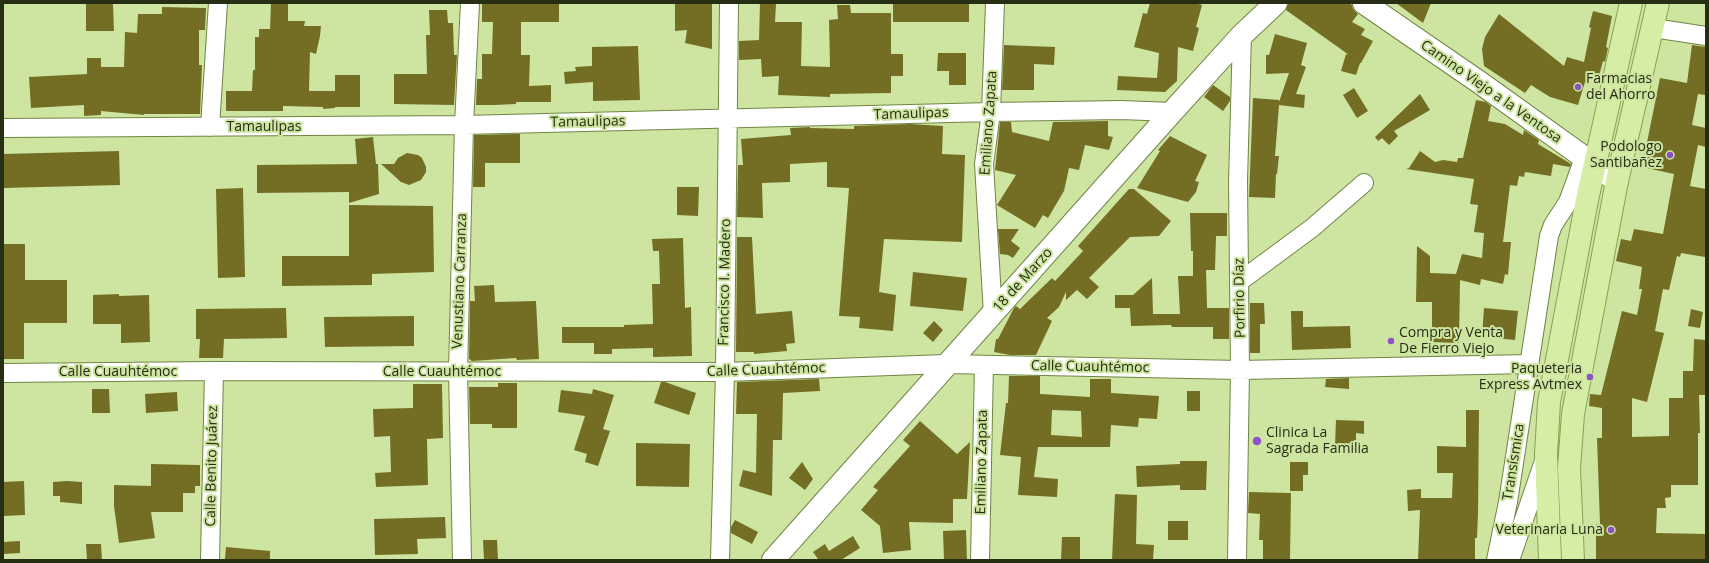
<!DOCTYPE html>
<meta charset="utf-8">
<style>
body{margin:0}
#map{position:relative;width:1709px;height:563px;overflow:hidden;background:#cde5a1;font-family:"Open Sans",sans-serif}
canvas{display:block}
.frame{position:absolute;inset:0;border:4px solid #262f14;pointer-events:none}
</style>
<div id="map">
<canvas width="1709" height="563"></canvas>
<div class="frame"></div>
</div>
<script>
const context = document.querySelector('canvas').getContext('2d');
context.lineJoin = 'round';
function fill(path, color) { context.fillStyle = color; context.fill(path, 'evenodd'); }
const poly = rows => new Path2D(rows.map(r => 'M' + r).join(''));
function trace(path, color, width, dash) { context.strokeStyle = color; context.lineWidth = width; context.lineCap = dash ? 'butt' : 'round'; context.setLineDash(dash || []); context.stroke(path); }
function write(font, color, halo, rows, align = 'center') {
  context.font = font + ' "Open Sans",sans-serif'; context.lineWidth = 4; context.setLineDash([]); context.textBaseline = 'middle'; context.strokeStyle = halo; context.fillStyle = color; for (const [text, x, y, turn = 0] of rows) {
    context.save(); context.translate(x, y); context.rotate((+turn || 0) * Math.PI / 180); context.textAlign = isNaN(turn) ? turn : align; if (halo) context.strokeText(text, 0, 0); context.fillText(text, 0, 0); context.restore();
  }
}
fill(poly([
 [271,3,288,3,288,21,305,21,304,26,321,26,320,36,316,54,310,52,309,91,335,91,335,75,360,75,360,107,335,107,335,108,323,109,323,107,283,106,283,111,226,111,226,91,252,91,253,70,255,70,255,37,259,37,259,29,270,29],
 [482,3,559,3,559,22,521,22,521,55,530,55,529,86,551,85,551,102,516,102,516,104,494,105,476,105,477,79,482,79,482,54,492,54,493,22,482,22],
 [675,3,712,4,712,49,685,43,687,30,675,31],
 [760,3,776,4,775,22,802,22,801,66,830,67,829,20,838,19,837,5,850,5,851,13,891,13,891,54,903,54,903,76,891,76,891,93,830,94,830,97,778,95,779,76,762,77,761,59,739,60,739,41,759,40],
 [893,3,969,3,969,22,893,22],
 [1150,3,1195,3,1202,5,1196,27,1199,28,1193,51,1178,47,1177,81,1165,92,1117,90,1118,76,1157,78,1159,53,1134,47,1143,13,1147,14],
 [1288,3,1349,3,1352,5,1353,9,1358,14,1352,22,1365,29,1361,35,1373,41,1361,63,1360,63,1356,75,1341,71,1346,54,1349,55,1286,10],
 [1396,3,1431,3,1423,23],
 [86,4,113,4,114,31,86,31],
 [162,7,206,8,205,30,199,30,199,65,202,65,200,114,144,114,144,115,101,111,101,115,84,116,84,105,31,108,29,77,87,74,87,58,101,58,101,67,124,67,125,32,137,33,138,14,162,14],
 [429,10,447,10,448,23,453,23,454,55,457,55,454,105,394,104,394,74,427,74,426,35,430,35],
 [1593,11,1612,16,1606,47,1608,48,1605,62,1603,61,1599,76,1592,73,1589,83,1585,82,1578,105,1550,97,1531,85,1525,93,1484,66,1482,49,1485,37,1499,14,1564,66,1567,57,1584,62,1591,28,1589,27],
 [1275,34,1307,43,1301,65,1306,67,1296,94,1305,95,1304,108,1279,105,1275,156,1279,156,1277,174,1276,174,1275,198,1249,197,1253,98,1279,100,1279,102,1289,73,1266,74,1266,55,1269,55],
 [1004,45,1055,47,1054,65,1034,64,1034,90,1002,90],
 [1692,45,1706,47,1705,95,1698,94,1692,125,1706,128,1706,147,1698,145,1690,186,1706,189,1706,251,1705,257,1681,253,1680,257,1677,256,1669,290,1663,289,1655,331,1664,333,1647,402,1632,398,1632,437,1669,436,1669,398,1683,398,1683,371,1693,371,1694,339,1706,340,1706,395,1699,395,1700,433,1698,433,1698,485,1671,485,1671,497,1665,498,1666,508,1657,508,1656,533,1706,534,1706,560,1596,560,1596,524,1600,524,1597,438,1602,438,1602,408,1589,406,1590,394,1601,395,1622,311,1637,315,1642,289,1639,289,1642,267,1616,261,1621,239,1631,241,1634,229,1663,234,1674,174,1642,167,1660,78,1687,83],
 [638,46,640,100,593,101,593,82,565,84,564,72,576,71,575,67,592,66,592,47],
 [938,53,966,53,966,85,949,85,949,71,937,71],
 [1213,85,1230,97,1230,101,1223,111,1204,97],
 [1354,88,1368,111,1357,118,1343,95],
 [1420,94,1430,110,1394,131,1398,136,1389,145,1382,138,1378,141,1375,137],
 [1476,100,1486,102,1491,106,1488,121,1505,124,1523,135,1524,130,1539,140,1538,144,1571,164,1570,167,1553,164,1551,176,1525,172,1524,177,1519,176,1517,186,1510,185,1503,242,1511,242,1508,275,1505,274,1503,284,1481,279,1480,285,1460,280,1459,343,1432,342,1432,302,1416,302,1417,246,1430,256,1430,273,1456,274,1462,254,1482,258,1484,233,1474,232,1478,205,1470,204,1474,179,1406,169,1409,168,1420,151,1435,162,1443,160,1457,162,1458,158,1463,158],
 [1108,121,1108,136,1113,137,1109,150,1085,145,1079,170,1069,168,1064,191,1048,218,1043,215,1035,228,997,205,1016,175,995,170,1000,122,1011,122,1012,132,1049,141,1053,122],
 [910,124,943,126,942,154,965,155,962,242,884,239,879,292,896,295,893,331,859,328,860,317,839,316,849,188,827,187,827,162,790,164,790,182,762,183,763,218,737,217,738,165,743,165,741,139,791,135,790,128,810,127,810,128,854,129,854,126],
 [516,134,520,134,520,163,485,163,485,187,473,187,474,135],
 [1170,136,1207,155,1195,181,1199,182,1196,192,1188,202,1137,188,1160,151,1158,150],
 [373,137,376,164,378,164,379,194,349,203,349,192,257,193,257,165,357,164,355,139],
 [119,151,120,185,3,188,3,154],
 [407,153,418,155,422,158,426,167,426,172,421,180,409,185,401,182,381,164,394,164,398,158],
 [677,187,699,187,698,216,677,215],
 [243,188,245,277,218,278,216,189],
 [1129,189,1134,189,1171,221,1159,236,1130,237,1089,278,1099,287,1087,299,1077,290,1066,300,1066,292,1059,307,1047,318,1052,321,1036,355,1010,355,994,352,996,339,998,339,1014,308,1016,306,1020,309,1052,278,1055,281,1083,251,1078,246],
 [349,205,433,206,434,272,372,274,372,285,282,286,282,256,349,256],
 [1190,213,1227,213,1227,236,1216,236,1215,270,1206,270,1207,308,1229,308,1229,339,1213,339,1213,327,1172,327,1171,325,1131,326,1130,308,1115,308,1115,295,1133,295,1152,278,1153,314,1180,314,1178,276,1193,276,1193,251,1191,251],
 [998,229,1019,229,1011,241,1020,248,1013,258,1008,255,1000,254],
 [737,237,752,237,756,314,792,311,795,343,786,344,787,351,754,354,754,352,736,352],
 [683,238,685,308,691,307,692,356,653,357,653,348,612,349,612,354,594,354,594,343,562,343,562,327,624,327,624,325,653,324,652,284,660,284,659,251,653,251,652,239],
 [3,244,25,244,25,280,67,280,67,323,24,323,24,359,3,359],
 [913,272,967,278,963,311,910,306],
 [494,285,495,302,536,301,539,359,517,360,516,358,472,361,469,359,470,301,475,301,474,286],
 [119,294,119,296,149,295,150,342,121,343,121,324,93,324,93,295],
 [1250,303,1264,303,1265,324,1260,324,1260,353,1250,353],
 [286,308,287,338,224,339,223,358,199,358,200,339,196,339,196,309],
 [1484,308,1518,311,1515,340,1482,337],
 [1691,309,1703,312,1700,328,1688,326],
 [1291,311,1303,311,1303,327,1350,326,1351,348,1292,350],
 [414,316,414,346,325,347,324,317],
 [934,321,943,330,933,342,923,333],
 [1009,376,1040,376,1040,394,1090,397,1090,379,1111,379,1111,393,1159,396,1157,419,1139,418,1138,427,1111,425,1110,447,1038,447,1034,477,1058,479,1057,497,1018,495,1021,457,1000,455,1006,403,1008,403],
 [1052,410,1081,411,1082,437,1051,435],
 [1349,378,1349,389,1325,387,1326,379],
 [819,379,820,391,783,393,782,440,773,440,772,496,739,486,743,470,756,473,757,414,736,414,737,382],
 [661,382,665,382,696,393,689,415,654,403],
 [498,383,517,383,517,428,492,428,492,424,470,424,469,387,498,387],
 [413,384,442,384,443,438,427,439,428,485,376,487,375,473,391,472,390,436,374,437,373,409,413,408],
 [92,389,109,389,110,413,92,413],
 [593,389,614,395,603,429,610,431,598,466,585,462,587,454,574,450,585,416,558,412,561,390,592,394],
 [1187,391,1200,391,1200,411,1187,411],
 [177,392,178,411,146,413,145,394],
 [1466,410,1479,410,1478,514,1477,538,1475,538,1475,560,1418,560,1420,510,1408,511,1407,490,1421,489,1421,498,1452,498,1453,473,1437,473,1437,446,1466,447],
 [1336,420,1364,421,1364,434,1356,433,1356,444,1335,445],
 [920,421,957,454,970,442,967,499,953,499,953,523,909,522,911,550,883,553,880,526,861,510,878,490,873,487,910,446,903,440],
 [636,443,690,444,689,487,636,486],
 [1180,461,1207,461,1206,490,1180,490,1180,485,1137,487,1136,466,1180,464],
 [802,462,813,479,805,490,789,478],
 [1290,462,1308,462,1308,475,1303,475,1303,491,1290,491],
 [151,464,200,465,200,486,195,486,195,493,183,493,183,512,151,512,155,538,119,543,114,506,114,485,151,486],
 [24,481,25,515,3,516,3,482],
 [67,481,82,482,82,504,60,502,60,496,53,496,53,482],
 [1249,492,1291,493,1290,560,1263,560,1263,540,1259,540,1260,514,1248,513],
 [1115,494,1137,495,1136,544,1154,545,1153,560,1112,560],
 [445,517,446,538,417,539,418,554,375,555,374,519],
 [735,520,758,532,752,544,731,533,731,527],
 [1168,521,1188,521,1188,540,1168,540],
 [966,530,967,560,944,560,943,531],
 [853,536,860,548,841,560,816,560,818,559,813,552,825,544,829,551],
 [1062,537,1080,537,1080,560,1061,560],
 [483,540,497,540,498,560,484,560],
 [20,541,20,553,3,554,3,542],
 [86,544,101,544,102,560,87,560],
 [226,547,270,551,270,560,225,559]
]), '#746e25');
const street = poly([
 [1653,28,1706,36],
 [210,127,218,3],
 [3,128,464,125,991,112,1121,110,1172,112],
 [1239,282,1312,228,1364,183],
 [993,314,984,164,991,112,995,3],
 [3,373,214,371,725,372,946,364,1240,370,1529,364],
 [210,560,214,371],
 [462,560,458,372,464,125,470,3],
 [720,560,725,372,729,3],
 [980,560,984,365],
 [1237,560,1240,370,1238,181,1242,35],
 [1496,560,1508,502,1549,236,1553,225,1568,202,1584,158],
 [1510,560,1544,461]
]);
const secondary = poly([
 [1364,3,1479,82,1617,181],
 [773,560,1172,112,1242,35,1276,3]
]);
const primary = poly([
 [1550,560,1546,454,1549,402,1587,200,1631,3],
 [1573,560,1569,468,1573,414,1617,181,1658,3]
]);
trace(street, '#708545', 20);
trace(secondary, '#708545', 24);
trace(primary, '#87a34c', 24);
trace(street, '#fff', 18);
trace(secondary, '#fff', 22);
trace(primary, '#d6eda6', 22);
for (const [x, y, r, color] of [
 [1578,87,4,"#8d51c8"],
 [1670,155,4,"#8d51c8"],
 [1391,341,4,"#8d51c8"],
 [1590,377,4,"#8d51c8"],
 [1257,441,5,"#8d51c8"],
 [1611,530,4,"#8d51c8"]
]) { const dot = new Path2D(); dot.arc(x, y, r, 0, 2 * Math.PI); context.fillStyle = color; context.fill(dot); trace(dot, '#cde5a1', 1.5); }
write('14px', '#262f14', '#cde5a1', [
 ["Farmacias",1586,79],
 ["del Ahorro",1586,95],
 ["Podologo",1662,147,"right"],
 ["Santibañez",1662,163,"right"],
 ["Compra y Venta",1399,333],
 ["De Fierro Viejo",1399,349],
 ["Paqueteria",1582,369,"right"],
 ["Express Avtmex",1582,385,"right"],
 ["Clinica La",1266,433],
 ["Sagrada Familia",1266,449],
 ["Veterinaria Luna",1603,530,"right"]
], 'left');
write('14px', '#262f14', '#cde5a1', [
 ["Camino Viejo a la Ventosa",1491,92,35],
 ["Tamaulipas",911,114,-2],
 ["Tamaulipas",588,122,-1],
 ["Emiliano Zapata",989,123,-86],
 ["Tamaulipas",264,127],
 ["18 de Marzo",1023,280,-48],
 ["Venustiano Carranza",460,281,-88],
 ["Francisco I. Madero",725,282,-89],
 ["Porfirio Díaz",1240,298,-91],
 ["Calle Cuauhtémoc",1090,367,1],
 ["Calle Cuauhtémoc",766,370,-2],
 ["Calle Cuauhtémoc",118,372],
 ["Calle Cuauhtémoc",442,372],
 ["Emiliano Zapata",982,462,-89],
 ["Transísmica",1514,462,-81],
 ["Calle Benito Juárez",212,466,-89]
]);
</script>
